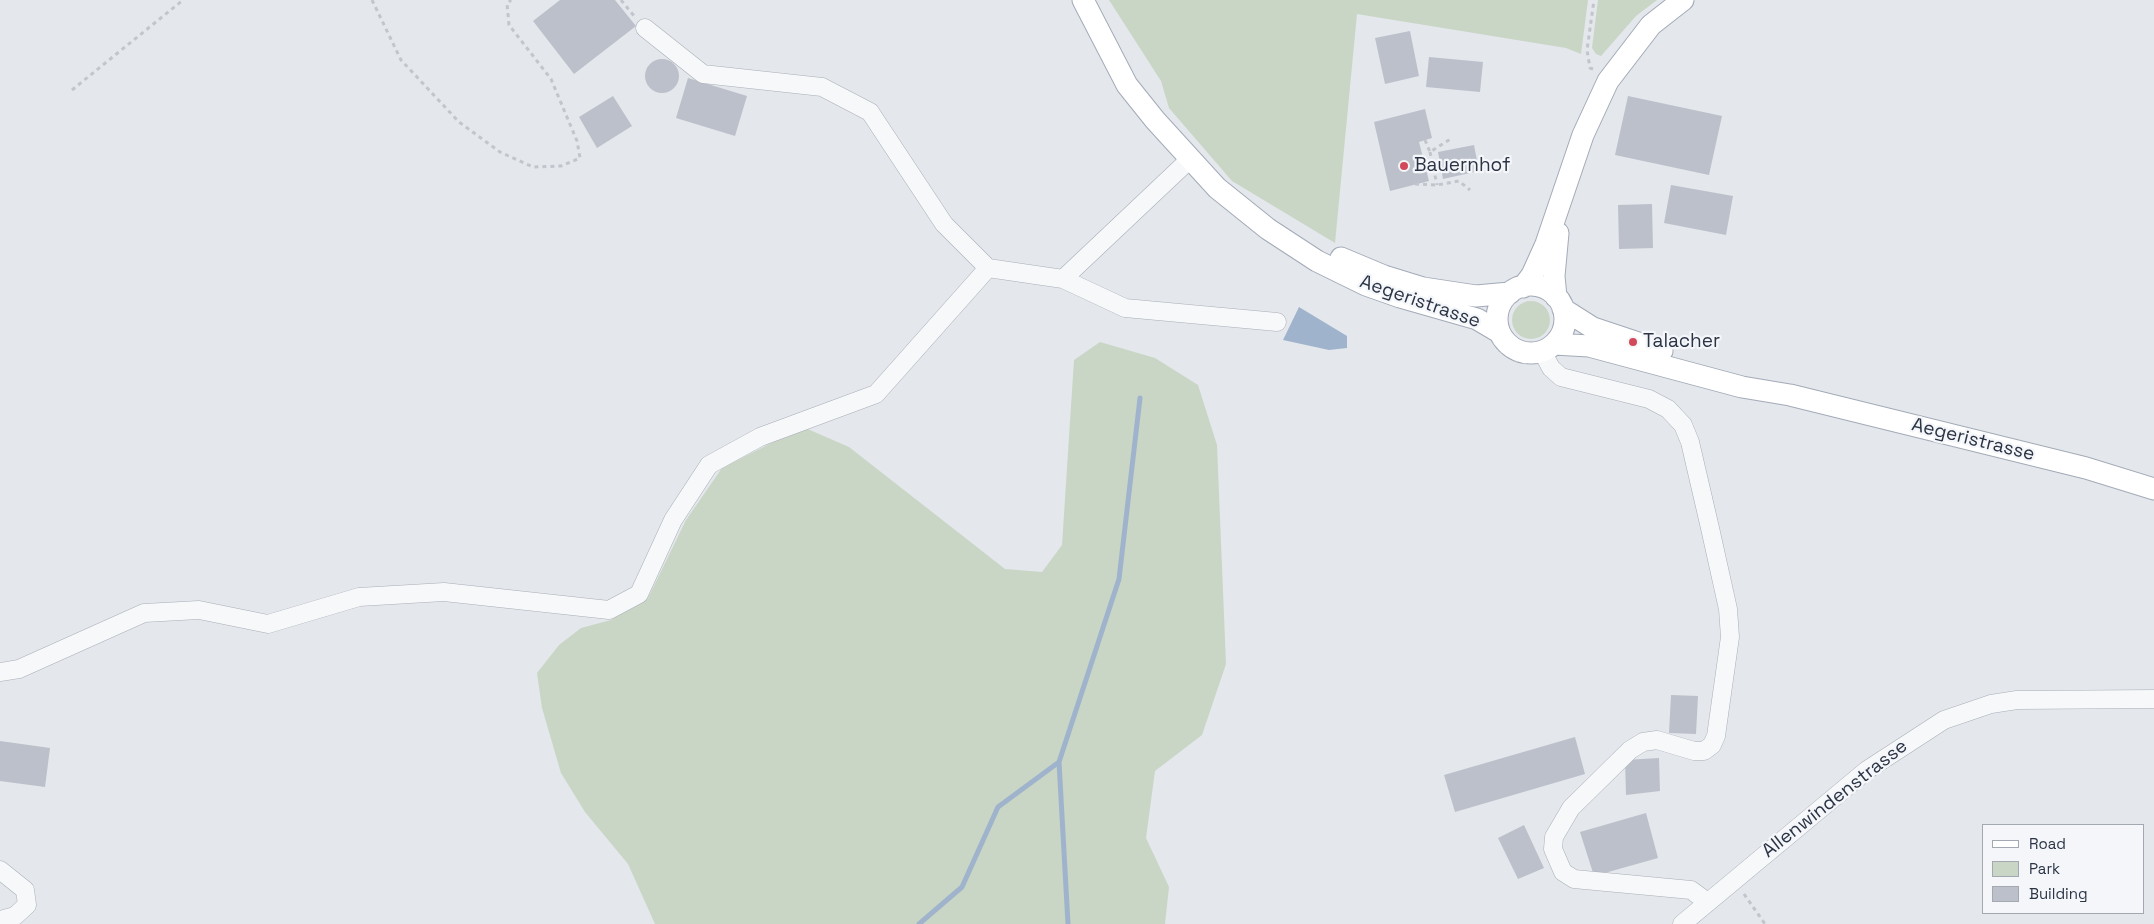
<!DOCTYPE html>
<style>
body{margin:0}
#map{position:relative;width:2154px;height:924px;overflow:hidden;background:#e4e7ec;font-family:"Space Grotesk",sans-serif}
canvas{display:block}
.legend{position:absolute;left:1982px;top:824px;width:162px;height:90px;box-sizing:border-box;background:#f4f6f9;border:1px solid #a4a8b1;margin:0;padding:6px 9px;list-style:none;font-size:15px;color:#2b3445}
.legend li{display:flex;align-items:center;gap:10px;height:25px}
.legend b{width:25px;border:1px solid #a4a8b1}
</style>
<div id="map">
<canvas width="2154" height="924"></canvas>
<ul class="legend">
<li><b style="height:6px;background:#fff"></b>Road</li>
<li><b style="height:14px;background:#c9d6c5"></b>Park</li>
<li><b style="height:14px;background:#bbc0ca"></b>Building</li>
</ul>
</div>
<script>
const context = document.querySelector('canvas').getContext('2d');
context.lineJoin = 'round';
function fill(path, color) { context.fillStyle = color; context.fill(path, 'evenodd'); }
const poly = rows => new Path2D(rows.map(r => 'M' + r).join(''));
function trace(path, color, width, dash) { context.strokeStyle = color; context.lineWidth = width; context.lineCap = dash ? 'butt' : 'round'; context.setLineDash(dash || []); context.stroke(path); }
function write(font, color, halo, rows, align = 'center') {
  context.font = font + ' "Space Grotesk",sans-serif'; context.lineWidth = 4.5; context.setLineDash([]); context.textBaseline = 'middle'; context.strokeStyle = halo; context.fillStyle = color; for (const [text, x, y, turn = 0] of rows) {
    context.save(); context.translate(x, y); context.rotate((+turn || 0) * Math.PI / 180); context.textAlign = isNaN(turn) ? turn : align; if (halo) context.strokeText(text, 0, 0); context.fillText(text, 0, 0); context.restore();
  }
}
fill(poly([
 [1109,0,1588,0,1581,54,1566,48,1357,14,1335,243,1232,181,1169,108,1161,81],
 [1598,0,1657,0,1636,16,1601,56,1596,54,1592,48],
 '1512 320a19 19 0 1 1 38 0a19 19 0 1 1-38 0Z',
 [1100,342,1155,358,1198,385,1217,445,1226,664,1202,735,1155,771,1146,838,1169,887,1165,924,655,924,628,864,585,812,561,773,542,708,537,673,559,645,581,628,611,620,648,598,686,520,722,468,803,427,849,447,1005,569,1042,572,1062,545,1074,360]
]), '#c9d6c5');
fill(poly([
 [1299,307,1347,336,1347,348,1329,350,1283,340]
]), '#9fb4cc');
trace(poly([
 [919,924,962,887,998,807,1059,762],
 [1068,924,1059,762,1119,579,1140,398]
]), '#9fb4cc', 5);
fill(poly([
 [560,0,615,0,636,26,574,74,533,21],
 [1410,31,1419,76,1385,84,1375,38],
 [1429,57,1483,62,1480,92,1426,87],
 '645 76a17 17 0 1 1 34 0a17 17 0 1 1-34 0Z',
 [688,78,747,96,735,136,676,118],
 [613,96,632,126,597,148,579,117],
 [1628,96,1722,116,1709,175,1615,155],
 [1425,109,1432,138,1419,142,1429,181,1390,191,1374,122],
 [1474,145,1479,171,1443,179,1438,152],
 [1671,185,1733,196,1726,235,1664,223],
 [1652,204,1653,248,1619,249,1618,205],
 [1671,695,1698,696,1696,734,1669,733],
 [1575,737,1585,774,1455,812,1444,775],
 [0,741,50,748,45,787,0,781],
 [1659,758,1660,791,1626,795,1625,760],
 [1646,813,1658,858,1594,876,1580,832],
 [1524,825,1544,868,1518,879,1498,838]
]), '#bbc0ca');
const minor = poly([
 [645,28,703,74,822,87,870,112,944,224,988,268],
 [1063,279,1125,308,1277,322],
 [1542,351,1551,368,1561,377,1649,399,1668,409,1683,425,1690,442,1710,528,1728,609,1730,637,1716,736,1712,745,1704,751,1694,751,1657,740,1643,742,1630,750,1571,808,1554,837,1553,849,1563,872,1574,879,1691,890,1706,901],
 [0,672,19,669,144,613,199,610,268,624,359,597,444,592,609,610,639,594,673,520,709,465,760,437,876,394,988,268,1063,279,1189,160],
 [0,870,25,890,27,905,15,916,0,920],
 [1682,924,1867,770,1944,720,1991,704,2017,700,2154,699]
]);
const major = poly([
 [1083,0,1127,85,1155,120,1217,188,1268,229,1317,261,1366,285,1400,297,1477,319,1499,332],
 [1341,258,1384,276,1423,288,1476,296,1510,293],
 '1497 319a34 34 0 1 1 68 0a34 34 0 1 1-68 0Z',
 [1523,287,1532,275,1546,244,1583,135,1608,81,1651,25,1683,0],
 [1556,297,1554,276,1558,233],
 [1563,309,1593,328,1662,351],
 [1554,344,1589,346,1742,387,1790,395,2086,468,2154,489]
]);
trace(minor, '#a9aeb7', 19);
trace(major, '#a3abb8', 23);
trace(poly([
 [372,0,401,60,459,122,500,152,533,167,561,166,580,158,577,141,551,79,509,25,507,4,511,0],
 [621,0,635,17],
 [1593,69,1590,68,1587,50,1594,0],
 [72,90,183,0],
 [1425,140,1430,152,1452,138],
 [1430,152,1437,185],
 [1415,184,1437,185,1459,181,1470,190],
 [1501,351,1518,361,1528,363],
 [1744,894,1765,924]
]), '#c2c5cb', 3, [4, 4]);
trace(minor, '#f7f8fa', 18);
trace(major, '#fff', 21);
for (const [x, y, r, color] of [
 [1404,166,5,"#d1495b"],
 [1633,342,5,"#d1495b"]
]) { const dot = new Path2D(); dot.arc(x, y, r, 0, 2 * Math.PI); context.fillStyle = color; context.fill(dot); trace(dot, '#f4f6f9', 2); }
write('19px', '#2b3445', '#f4f6f9', [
 ["Bauernhof",1414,166],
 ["Talacher",1643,342]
], 'left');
write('19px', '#2b3445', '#f4f6f9', [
 ["Aegeristrasse",1420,302,19],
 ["Aegeristrasse",1973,440,14],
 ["Allenwindenstrasse",1835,799,-38]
]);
</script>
